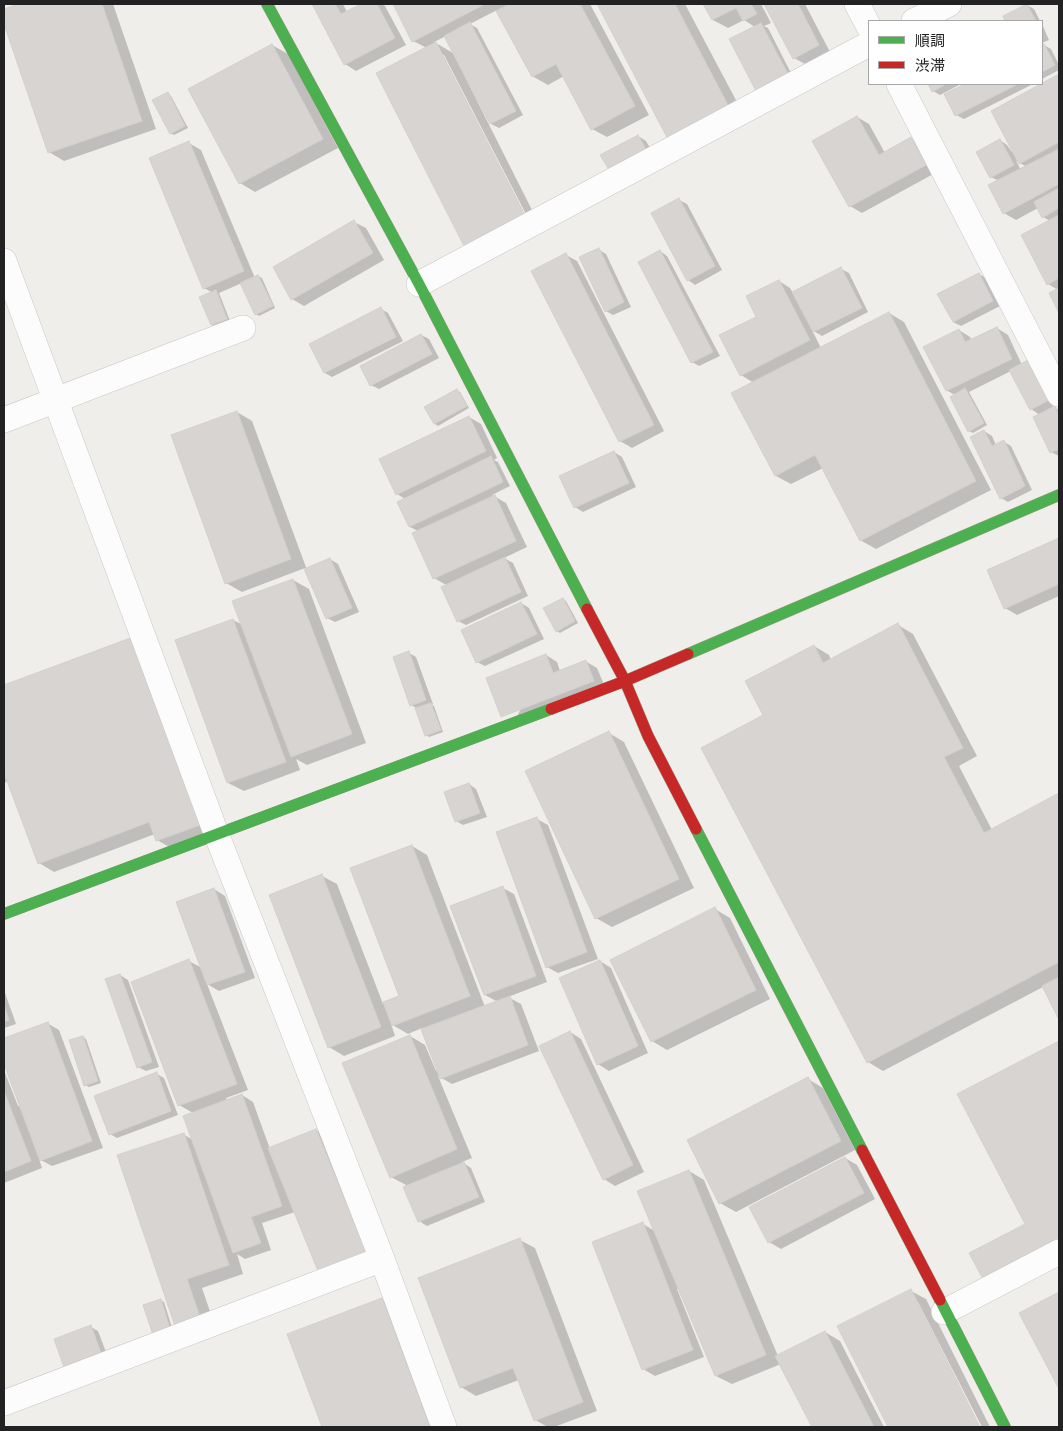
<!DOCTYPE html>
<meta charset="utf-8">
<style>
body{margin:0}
#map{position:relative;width:1063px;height:1431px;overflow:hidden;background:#f0eeeb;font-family:Helvetica,"Noto Sans JP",sans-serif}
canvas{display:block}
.frame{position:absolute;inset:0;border:5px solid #222;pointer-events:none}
.legend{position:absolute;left:868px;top:20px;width:175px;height:65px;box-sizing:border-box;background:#fff;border:1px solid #a7a7a7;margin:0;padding:6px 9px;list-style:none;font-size:15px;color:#222}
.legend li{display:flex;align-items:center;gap:10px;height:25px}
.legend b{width:25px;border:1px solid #a7a7a7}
</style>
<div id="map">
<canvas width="1063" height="1431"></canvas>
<div class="frame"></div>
<ul class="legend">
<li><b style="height:6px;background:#4caf50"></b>順調</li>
<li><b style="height:6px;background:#c62828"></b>渋滞</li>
</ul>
</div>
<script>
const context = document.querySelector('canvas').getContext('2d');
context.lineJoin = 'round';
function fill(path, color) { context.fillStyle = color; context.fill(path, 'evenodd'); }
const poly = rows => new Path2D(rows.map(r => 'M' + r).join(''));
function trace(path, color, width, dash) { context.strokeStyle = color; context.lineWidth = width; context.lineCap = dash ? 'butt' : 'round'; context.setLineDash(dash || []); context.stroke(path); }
fill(poly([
 [22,4,113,4,156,129,64,161,49,152,4,21,4,10],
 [313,4,343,4,347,12,364,4,382,4,385,6,406,45,356,71,345,64],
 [394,4,590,4,649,115,607,137,592,129,564,76,548,85,532,76,497,10,470,24,477,28,523,115,499,128,491,124,446,36,434,42,453,53,539,224,480,254,427,48,413,41],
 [441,55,444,55,529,220,526,222],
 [598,4,685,4,746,119,671,142],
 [704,4,761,4,771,23,764,26,768,28,794,79,765,94,755,27,744,20,728,28,713,20],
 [766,4,805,4,830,52,805,64,794,58],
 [1027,5,1034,9,1040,21,1007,21,1004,16],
 [1042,24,1049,40,1042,43],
 [272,45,288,54,338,148,255,192,240,183],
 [1044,45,1051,49,1059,65,1059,70,1042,79,1042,46],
 [1059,76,1059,310,1051,294,1058,290,1048,284,1050,221,1043,217,1038,208,1016,220,1004,213,999,181,991,177,978,153,1000,140,1007,145,1012,152,1014,151,993,112],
 [1016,161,1027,167,1021,170],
 [929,84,961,84,940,95,933,91],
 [968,84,1033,84,964,119,956,115,946,95],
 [168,94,171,96,188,128,174,135,170,133],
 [857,117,869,124,885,153,911,139,923,145,937,172,862,213,850,206],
 [638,136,646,141,655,157,619,177],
 [189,143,201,150,255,278,258,276,262,278,275,308,259,316,256,314,242,283,219,293,230,321,215,327,212,325,213,293,204,288],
 [679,200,687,204,722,270,695,285,688,280],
 [354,222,366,228,384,260,304,306,292,299],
 [599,250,606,254,631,307,613,315,606,311],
 [660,251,667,256,720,356,699,366,692,362],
 [566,255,577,261,664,431,632,448,620,441,533,272],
 [841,269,849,273,868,312,822,336,812,330,821,348,889,313,904,322,991,490,876,549,860,540,823,468,791,484,776,476,754,383,741,375,758,317,779,281,790,288,793,293],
 [979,274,986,278,1000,306,961,326,953,322],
 [381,309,388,313,403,341,332,377,325,373],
 [997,328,1008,335,1022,365,1058,403,1052,406,1059,410,1059,456,1051,452,1040,415,1031,409,1011,371,969,392,987,425,973,433,969,431,955,395,946,390,959,330,970,337,972,341],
 [421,335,429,339,439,358,379,389,371,385],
 [457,390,460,392,469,408,438,426,435,424,426,408],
 [237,412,252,421,307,570,330,559,338,564,359,612,335,622,327,618,305,568,242,592,226,583],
 [469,417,481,424,497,458,494,460,498,462,510,486,492,495,506,503,527,547,504,558,513,563,528,596,466,625,458,621,448,586,434,578,418,531,410,527,398,503,405,499,397,494],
 [984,431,992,436,996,445,1004,442,1011,446,1032,490,1008,502,1001,498],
 [614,452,622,457,636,487,583,512,575,507],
 [1059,539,1059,596,1017,615,1005,608,988,571],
 [293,580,309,589,366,743,307,765,296,759,300,770,244,791,228,783,177,641,233,620,243,625],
 [563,599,566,601,578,623,560,633,556,631],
 [521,603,529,608,544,639,485,666,477,662],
 [898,625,913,634,977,756,959,766,992,830,1059,795,1059,1017,1043,987,883,1071,868,1062,764,716,814,646,829,655,831,660],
 [133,638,217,832,173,849,157,840,155,834,54,872,39,863,8,781,4,783,4,686],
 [409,653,416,657,433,704,432,705,434,706,443,732,429,737,426,735,418,709,411,705],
 [546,655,557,662,560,671,585,661,597,668,605,687,514,723],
 [609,733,624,742,694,888,612,927,596,918],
 [469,784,476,789,487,817,463,825,456,821],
 [537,819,548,825,598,959,558,973,547,967],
 [412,846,427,855,485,1007,498,1002,485,995,503,888,514,894,547,982,508,997,521,1004,539,1051,452,1084,438,1076,472,1158,462,1162,471,1168,485,1202,427,1226,419,1221,408,1186,391,1177,410,1036,425,1045,436,1071,438,1070,422,1028,408,1034,391,1024,395,1036,344,1056,329,1047,322,876,337,884,383,1004,401,997],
 [214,889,225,896,255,978,219,991,207,984,248,1090,226,1098,227,1101,242,1095,253,1102,270,1149,316,1130,328,1137,378,1264,295,1212,262,1223,271,1250,245,1259,237,1254,243,1274,202,1288,216,1329,177,1328,183,1134,193,1140,193,1113,179,1105,189,961,202,968],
 [715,909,730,918,770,999,667,1050,652,1041],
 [600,961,611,968,648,1053,609,1071,598,1064],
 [120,975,128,980,159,1067,146,1071,138,1067],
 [4,990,16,1024,4,1028],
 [47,1023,59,1030,103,1148,52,1166,39,1159,42,1168,4,1183,4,1070,18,1106,20,1106,4,1061,4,1040],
 [570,1032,581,1039,644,1172,615,1186,604,1179],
 [83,1037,86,1039,101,1083,89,1087,85,1085],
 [1059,1042,1059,1255,1027,1224,959,1095],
 [157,1074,164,1078,178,1115,117,1138,110,1134],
 [808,1079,823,1088,855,1150,736,1212,720,1203],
 [845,1158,857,1165,875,1199,781,1249,769,1242,751,1208],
 [689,1171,704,1180,778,1356,825,1332,840,1341,884,1427,813,1427,781,1364,732,1384,716,1376,680,1288,677,1289,704,1357,655,1376,643,1369,643,1224,655,1231],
 [520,1240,535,1248,597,1411,554,1427,548,1427,535,1420,519,1380,476,1396,461,1387],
 [911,1291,926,1299,990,1427,982,1427,918,1302,916,1302,979,1427,889,1427,839,1327],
 [1059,1294,1059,1387,1021,1314],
 [160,1300,164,1302,174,1334,158,1340],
 [382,1300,397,1308,441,1427,323,1427,288,1335],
 [91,1327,98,1331,109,1360,66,1369]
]), '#0003');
const building = poly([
 [18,4,102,4,142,121,48,153,4,24,4,9,18,4],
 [312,4,335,4,341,14,361,4,377,4,395,38,344,65,312,4],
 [393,4,485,4,412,42,393,4],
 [509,4,580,4,635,106,591,130,556,64,532,77,496,11,509,4],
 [597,4,675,4,731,111,670,143,597,4],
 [703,4,751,4,757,14,743,21,736,8,712,20,703,4],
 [764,4,798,4,819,45,793,59,764,4],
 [1027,4,1036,21,1005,21,1003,16,1027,4],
 [470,22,516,111,490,124,444,36,470,22],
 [761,23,788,74,756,91,729,39,761,23],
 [436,42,525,215,464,246,376,73,436,42],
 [272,44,323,139,239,184,188,89,272,44],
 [1044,44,1055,65,1042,72,1042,45,1044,44],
 [1059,74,1059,142,1019,164,991,111,1059,74],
 [928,84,946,84,932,92,928,84],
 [965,84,1018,84,955,116,944,94,965,84],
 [168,92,185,126,170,134,152,100,168,92],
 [857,116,879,155,911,137,926,165,849,207,812,141,857,116],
 [638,135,648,153,611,173,600,155,638,135],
 [1000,139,1014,165,990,178,976,152,1000,139],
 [189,141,244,271,203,289,149,158,189,141],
 [1059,149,1059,184,1003,214,988,185,1059,149],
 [1059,188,1059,208,1042,218,1034,202,1059,188],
 [679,198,715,266,687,281,651,213,679,198],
 [1059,215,1059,278,1047,285,1021,235,1059,215],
 [354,220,373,253,291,300,273,267,354,220],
 [599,248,624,302,605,312,579,257,599,248],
 [660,250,713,352,691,363,638,262,660,250],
 [566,253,654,425,619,442,531,271,566,253],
 [841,267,862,308,813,332,792,292,841,267],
 [979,273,993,301,953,322,937,294,979,273],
 [258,275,273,306,255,315,240,283,258,275],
 [779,280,810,340,740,376,719,335,756,317,746,296,779,280],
 [1059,288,1059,313,1049,293,1059,288],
 [216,290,227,319,211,325,199,297,216,290],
 [381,307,396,337,324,373,309,344,381,307],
 [889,312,976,481,860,541,815,455,775,476,731,393,889,312],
 [997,327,1012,359,946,391,923,347,959,329,965,342,997,327],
 [421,334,432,354,370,386,360,366,421,334],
 [1030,359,1051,399,1030,410,1009,370,1030,359],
 [965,388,984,423,968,432,950,397,965,388],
 [457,389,467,406,434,424,424,407,457,389],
 [1055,406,1059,416,1059,449,1050,453,1033,417,1055,406],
 [237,411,291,559,225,584,171,435,237,411],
 [469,416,486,451,396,495,379,459,469,416],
 [984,430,992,446,1004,440,1025,486,1000,499,970,437,984,430],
 [614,451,629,483,574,508,559,476,614,451],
 [491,456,503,482,409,527,397,502,491,456],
 [495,495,516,541,433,579,412,533,495,495],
 [1059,538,1059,584,1004,609,987,570,1059,538],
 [505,557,521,592,457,622,441,587,505,557],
 [330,558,352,608,326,619,304,569,330,558],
 [293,579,352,734,291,757,232,601,293,579],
 [563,598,575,621,556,632,543,608,563,598],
 [521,602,537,634,476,663,461,630,521,602],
 [233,619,286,762,227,783,175,640,233,619],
 [898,623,963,748,944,757,984,833,1059,793,1059,962,867,1063,701,748,763,715,745,681,814,645,823,663,898,623],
 [133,637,203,824,156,841,149,822,38,864,4,773,4,685,133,637],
 [409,651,426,700,410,706,393,657,409,651],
 [546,654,553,673,586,660,594,681,501,717,486,678,546,654],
 [431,703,441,730,425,736,415,708,431,703],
 [609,731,679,879,595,919,525,771,609,731],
 [469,783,480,813,455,822,444,792,469,783],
 [537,817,587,952,546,968,496,832,537,817],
 [412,845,470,996,392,1026,383,1002,399,996,350,868,412,845],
 [322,874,381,1027,328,1048,269,895,322,874],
 [503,886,536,976,484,995,450,906,503,886],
 [214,888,245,972,207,985,176,902,214,888],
 [715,907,756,990,651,1042,610,960,715,907],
 [189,959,237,1084,178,1106,131,982,189,959],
 [600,960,638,1046,597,1065,559,978,600,960],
 [120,974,152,1062,137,1068,105,979,120,974],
 [1059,977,1059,1020,1042,986,1059,977],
 [510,996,528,1045,440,1079,421,1029,510,996],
 [4,1005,9,1020,4,1022,4,1005],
 [48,1022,92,1141,40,1161,4,1064,4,1038,48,1022],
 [570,1031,633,1165,603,1180,539,1046,570,1031],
 [410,1035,457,1149,390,1178,342,1063,410,1035],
 [83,1036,98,1081,84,1086,69,1040,83,1036],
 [1059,1041,1059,1239,983,1279,969,1253,1025,1224,957,1094,1059,1041],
 [157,1072,171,1111,109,1135,94,1096,157,1072],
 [808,1077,841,1141,719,1204,687,1140,808,1077],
 [4,1091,31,1161,4,1172,4,1091],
 [242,1094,282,1206,251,1217,261,1243,233,1253,183,1116,242,1094],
 [316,1129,368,1257,320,1276,268,1148,316,1129],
 [184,1133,229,1265,187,1279,201,1320,176,1329,117,1155,184,1133],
 [845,1157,864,1193,768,1243,749,1207,845,1157],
 [464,1162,479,1197,418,1222,403,1187,464,1162],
 [689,1170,766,1355,715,1376,637,1191,689,1170],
 [643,1222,693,1350,642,1370,592,1242,643,1222],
 [520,1238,583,1402,534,1421,513,1368,460,1388,418,1278,520,1238],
 [911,1289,980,1427,888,1427,837,1326,911,1289],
 [1059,1292,1059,1389,1019,1313,1059,1292],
 [382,1298,430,1427,322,1427,287,1334,382,1298],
 [161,1299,171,1333,154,1338,143,1305,161,1299],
 [91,1325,102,1356,65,1370,54,1339,91,1325],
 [825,1331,874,1427,812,1427,775,1356,825,1331]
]);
fill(building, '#d7d4d2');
trace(building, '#d3d0cc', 1);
const street = poly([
 [857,4,869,27],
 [914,21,949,4],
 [899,84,1059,394],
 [4,261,216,833,382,1259,444,1427],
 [419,284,869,44],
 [4,420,243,328],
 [944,1312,1059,1252],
 [4,1403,382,1259]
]);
const fast = poly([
 [267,4,419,284,587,609],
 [688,654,1059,495],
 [696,829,862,1150],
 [4,914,551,709],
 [940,1300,1005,1427]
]);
const jam = poly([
 [587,609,625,681,648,736,696,829],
 [551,709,625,681,688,654],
 [862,1150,940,1300]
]);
trace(street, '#c9c8c7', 26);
trace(fast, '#999a82', 12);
trace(jam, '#999a82', 12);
trace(street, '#fdfcfc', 25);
trace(fast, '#4caf50', 11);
trace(jam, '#c62828', 11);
</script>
